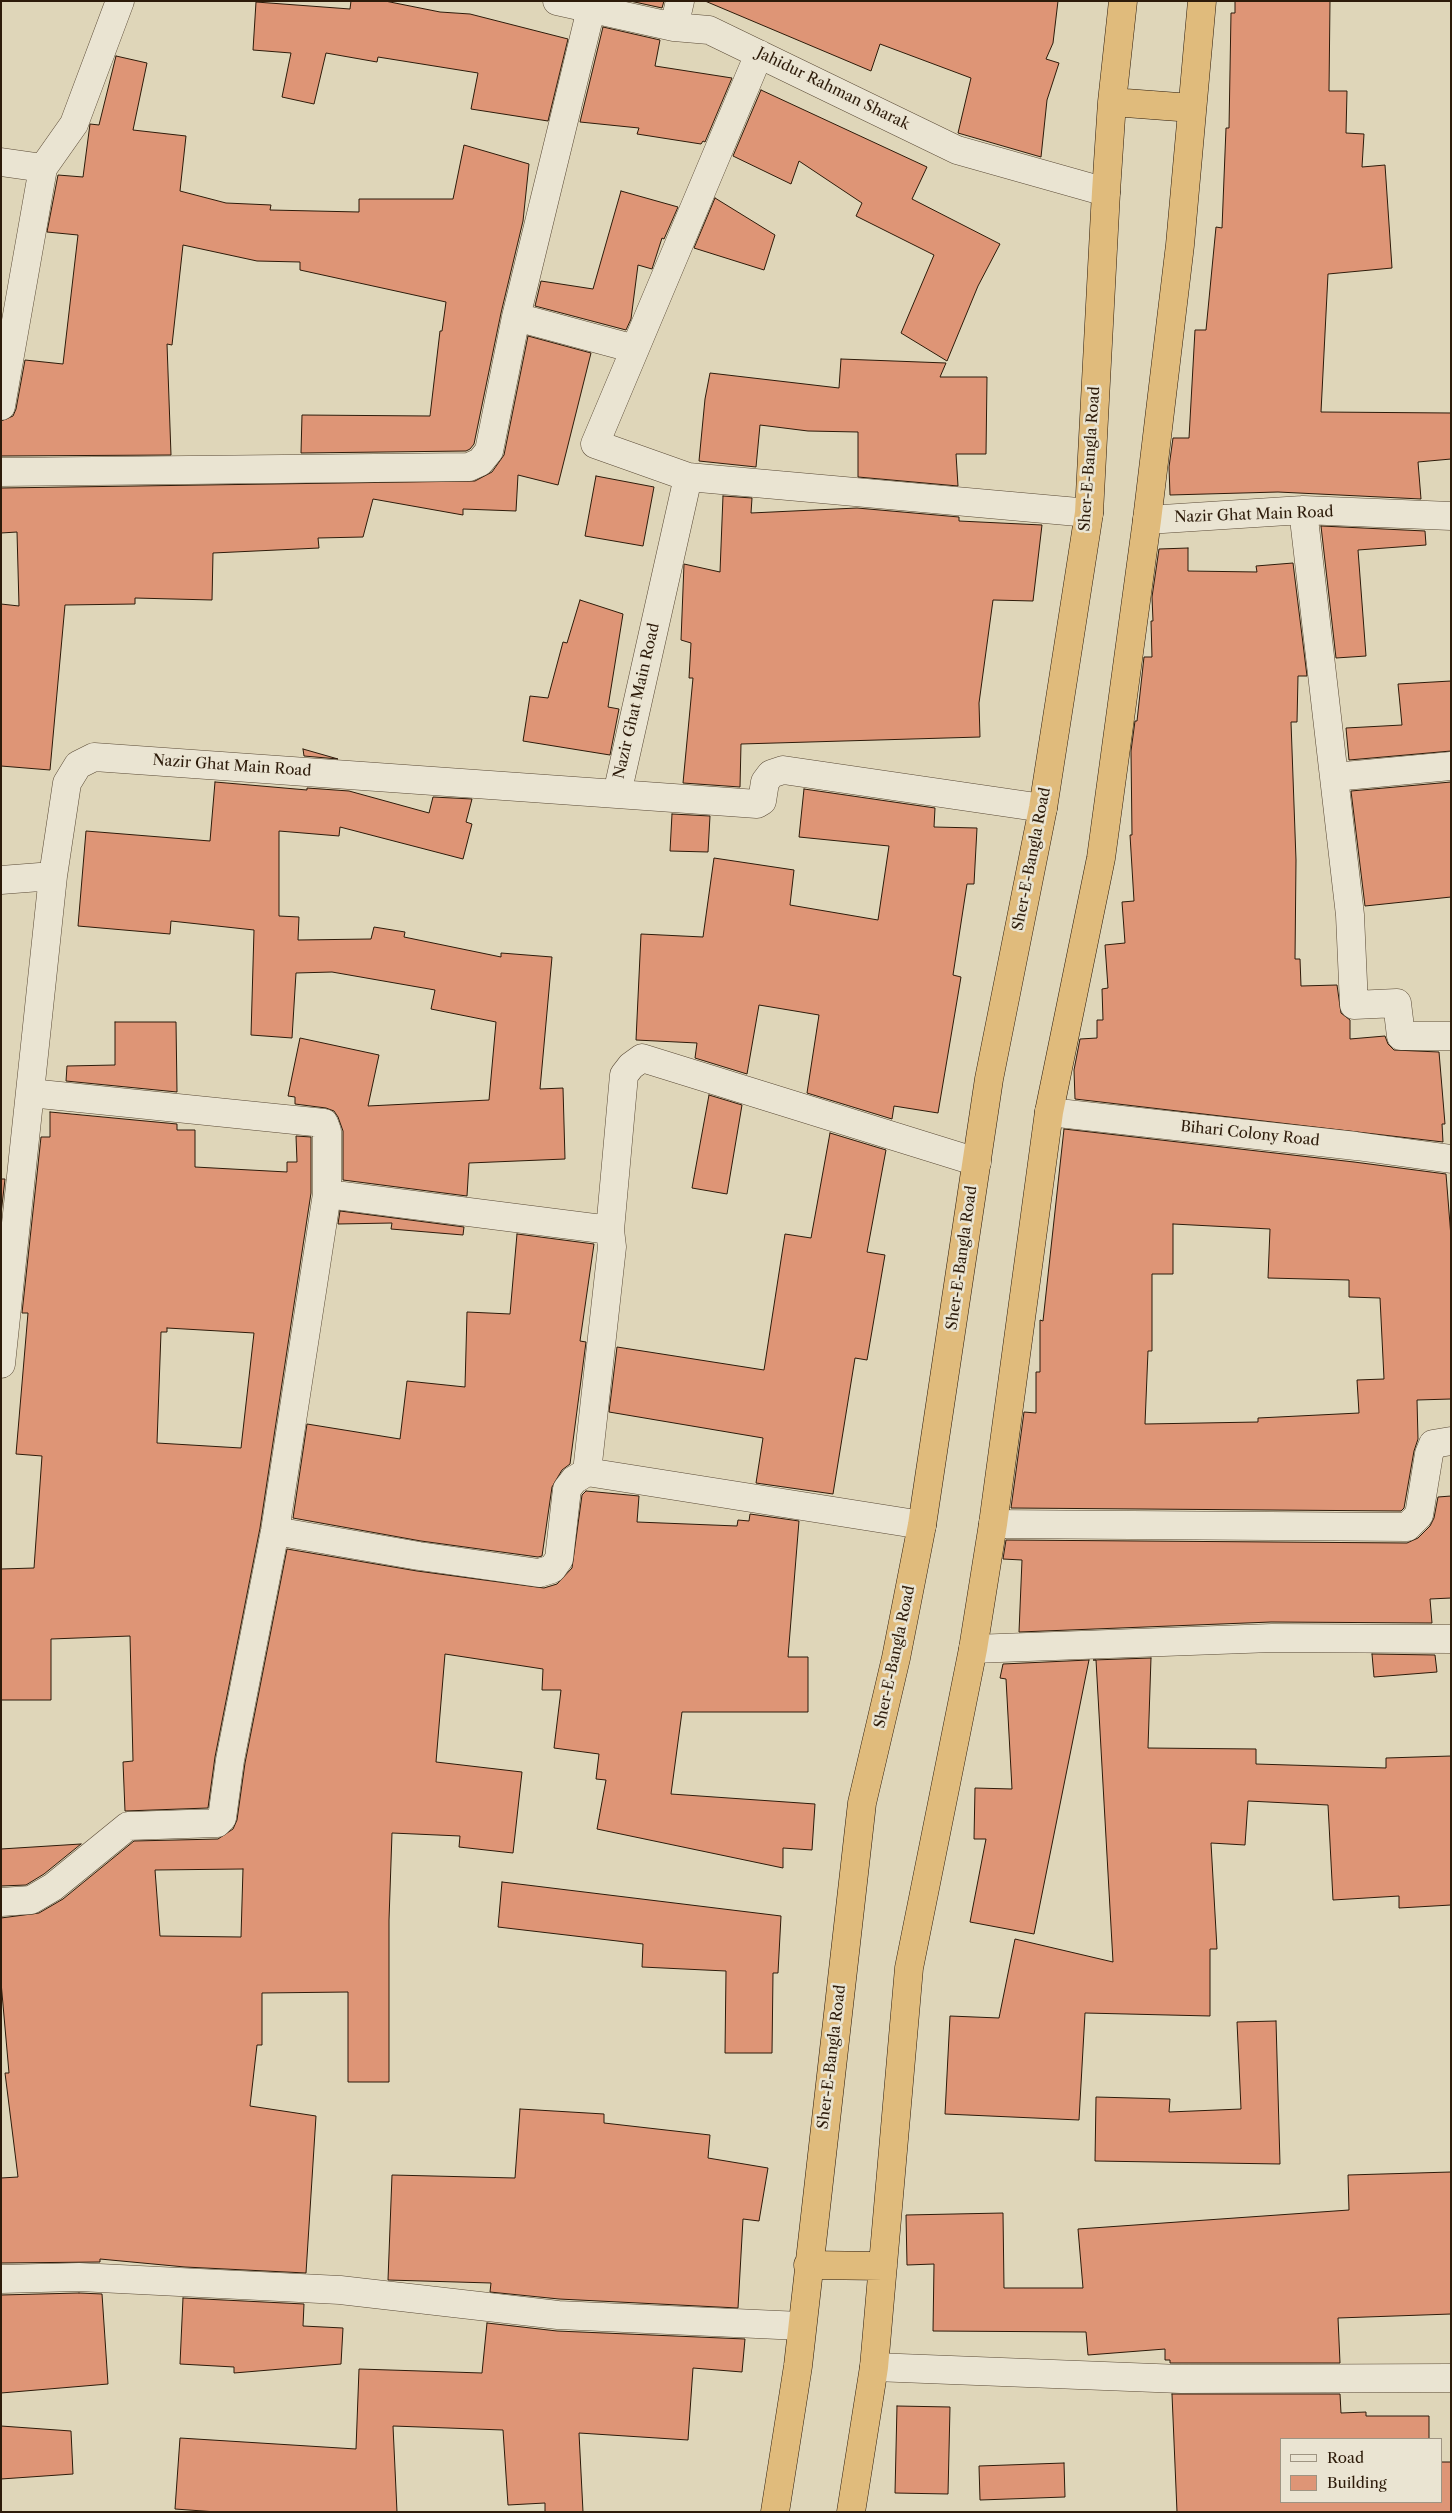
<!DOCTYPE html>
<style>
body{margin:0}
#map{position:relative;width:1452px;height:2513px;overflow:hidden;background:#dfd6b9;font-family:"Libre Caslon Text",serif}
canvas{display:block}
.frame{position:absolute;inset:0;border:2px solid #2d1b0a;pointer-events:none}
.legend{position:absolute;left:1280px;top:2438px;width:162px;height:65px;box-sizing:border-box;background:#eae4d2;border:1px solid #9e9482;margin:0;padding:6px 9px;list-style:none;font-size:15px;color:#2d1b0a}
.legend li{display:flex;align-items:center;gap:10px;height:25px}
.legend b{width:25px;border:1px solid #9e9482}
</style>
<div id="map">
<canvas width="1452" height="2513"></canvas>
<div class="frame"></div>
<ul class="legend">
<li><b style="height:6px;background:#eae4d2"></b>Road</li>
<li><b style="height:14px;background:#de9576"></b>Building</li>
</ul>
</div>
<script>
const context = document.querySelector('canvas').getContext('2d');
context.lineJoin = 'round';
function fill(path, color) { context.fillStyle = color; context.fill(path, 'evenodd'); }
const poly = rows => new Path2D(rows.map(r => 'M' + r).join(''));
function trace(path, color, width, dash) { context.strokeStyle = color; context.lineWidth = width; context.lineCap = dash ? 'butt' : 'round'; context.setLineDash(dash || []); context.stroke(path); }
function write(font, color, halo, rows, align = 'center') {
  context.font = font + ' "Libre Caslon Text",serif'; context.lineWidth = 5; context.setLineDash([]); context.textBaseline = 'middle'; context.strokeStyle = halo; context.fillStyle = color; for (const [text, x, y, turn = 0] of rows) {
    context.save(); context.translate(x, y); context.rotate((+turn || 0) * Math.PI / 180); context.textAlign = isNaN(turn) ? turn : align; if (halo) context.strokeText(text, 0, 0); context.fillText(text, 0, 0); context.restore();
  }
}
const building = poly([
 [351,1,385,1,440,12,470,14,568,39,548,121,471,109,478,73,378,57,377,62,326,53,314,104,282,97,291,53,253,50,256,2,350,9,351,1],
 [630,1,664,1,662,8,630,1],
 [705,1,1058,1,1053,43,1046,59,1059,63,1047,100,1041,157,958,133,971,78,880,44,871,71,705,1],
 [1235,1,1330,1,1329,91,1347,91,1346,133,1364,134,1362,167,1385,165,1392,268,1328,274,1321,412,1451,413,1451,459,1418,462,1421,499,1278,492,1170,495,1169,467,1173,438,1189,438,1195,330,1206,330,1216,227,1222,228,1226,128,1229,128,1231,13,1235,13,1235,1],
 [603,27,660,40,655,66,732,78,705,142,703,141,701,144,637,134,639,128,580,122,603,27],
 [116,56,147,63,133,130,186,136,180,191,226,203,271,205,270,210,359,212,359,199,453,199,464,145,529,164,523,221,501,313,474,444,470,449,466,451,301,453,302,415,430,416,440,331,442,331,446,302,300,270,300,262,257,261,183,245,172,345,167,344,171,455,1,456,1,421,13,416,16,409,25,360,63,364,78,235,47,232,58,175,83,177,90,124,99,125,116,56],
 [761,90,927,167,912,199,1000,244,978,286,947,361,901,333,934,255,856,216,862,203,799,161,791,184,733,156,761,90],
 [621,191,678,207,664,239,662,238,652,269,638,265,631,319,626,330,535,306,541,281,593,289,621,191],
 [715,198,775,235,764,270,694,248,715,198],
 [528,336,591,353,558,485,518,475,516,511,463,509,463,515,373,499,363,537,318,538,319,548,213,553,212,600,135,598,135,604,65,605,50,770,1,766,1,604,19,606,17,532,1,533,1,488,475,481,492,472,504,455,528,336],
 [841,359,946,363,940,377,987,377,986,454,956,454,958,486,858,477,858,432,808,431,760,425,756,467,699,461,705,399,710,373,839,388,841,359],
 [596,476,654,487,643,546,585,536,596,476],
 [723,496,752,498,751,513,857,508,959,517,959,521,1042,525,1033,601,993,600,979,703,980,737,741,744,740,787,683,783,693,678,689,678,691,643,681,640,684,564,720,572,723,496],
 [1321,526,1425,531,1426,545,1358,550,1366,656,1336,658,1321,526],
 [1188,548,1188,571,1257,572,1256,566,1293,563,1307,676,1298,676,1297,722,1291,722,1296,860,1295,959,1300,959,1301,986,1337,985,1341,1013,1350,1020,1350,1039,1385,1036,1388,1044,1394,1050,1439,1052,1445,1124,1442,1124,1443,1142,1075,1099,1074,1070,1080,1039,1097,1038,1097,1020,1103,1020,1102,989,1108,988,1105,945,1125,943,1122,902,1134,901,1130,835,1132,835,1131,751,1135,721,1137,721,1144,657,1152,657,1151,621,1153,621,1152,597,1159,549,1188,548],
 [580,600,623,614,608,707,619,709,610,755,523,741,530,696,548,698,563,642,567,643,580,600],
 [1451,681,1451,751,1349,760,1346,728,1402,725,1398,684,1451,681],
 [303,749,338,759,304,756,303,749],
 [215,782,307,790,307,788,349,791,429,813,433,797,472,799,466,822,472,824,463,859,340,827,339,836,279,831,279,916,299,917,298,940,371,939,374,927,405,932,404,937,501,957,501,953,552,957,540,1089,563,1088,565,1159,469,1163,467,1196,343,1180,343,1131,338,1117,334,1111,326,1108,295,1104,295,1097,288,1096,300,1038,379,1055,368,1106,489,1100,496,1022,431,1009,435,990,332,972,296,973,292,1038,251,1035,254,930,171,921,170,934,78,926,86,831,210,841,215,782],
 [1451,782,1451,897,1365,906,1351,791,1451,782],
 [804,789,935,808,934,827,977,828,974,884,967,884,953,975,961,977,938,1113,894,1106,892,1119,807,1093,819,1015,759,1005,747,1074,695,1058,697,1043,636,1040,641,934,703,937,714,858,794,870,790,905,878,920,889,846,799,837,804,789],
 [672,814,710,816,708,852,670,851,672,814],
 [115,1022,176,1022,177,1092,66,1081,67,1066,115,1065,115,1022],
 [709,1095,742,1105,727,1194,692,1188,709,1095],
 [50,1112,177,1124,177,1130,195,1130,195,1167,287,1172,287,1162,297,1162,296,1136,311,1137,311,1193,260,1528,215,1757,208,1808,125,1811,123,1762,133,1761,130,1636,51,1639,51,1700,1,1700,1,1569,34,1568,42,1456,16,1454,28,1313,22,1313,41,1137,50,1137,50,1112],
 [167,1328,254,1333,241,1448,157,1443,161,1332,167,1332,167,1328],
 [1064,1129,1354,1162,1446,1174,1451,1237,1451,1399,1417,1400,1418,1439,1414,1451,1404,1508,1401,1511,1011,1508,1024,1412,1036,1413,1036,1372,1040,1372,1040,1320,1043,1321,1064,1129],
 [1173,1224,1270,1229,1268,1278,1349,1280,1349,1297,1380,1298,1384,1379,1357,1380,1359,1413,1258,1418,1258,1422,1145,1424,1148,1351,1152,1351,1152,1274,1173,1274,1173,1224],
 [830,1133,886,1150,867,1252,885,1255,867,1360,855,1358,833,1494,756,1483,763,1438,609,1412,617,1347,764,1370,785,1234,811,1238,830,1133],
 [1,1179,5,1179,1,1214,1,1179],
 [340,1211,464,1227,463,1235,391,1229,392,1223,338,1224,340,1211],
 [517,1234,594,1244,580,1341,586,1342,570,1464,562,1470,552,1487,542,1556,538,1557,421,1541,293,1518,307,1424,400,1439,407,1381,465,1387,467,1312,510,1314,517,1234],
 [586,1491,639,1496,637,1522,737,1526,738,1520,749,1521,750,1514,799,1521,788,1657,808,1657,808,1712,682,1712,671,1794,815,1804,812,1850,783,1848,783,1868,597,1829,606,1780,596,1779,599,1754,554,1748,561,1690,542,1690,543,1669,445,1654,436,1762,522,1772,513,1853,459,1847,460,1836,392,1833,389,1920,389,2082,348,2082,348,1992,262,1993,262,2045,257,2045,250,2106,316,2116,306,2273,185,2267,100,2259,100,2262,1,2263,1,2178,18,2177,5,2073,9,2073,1,1982,1,1918,39,1913,63,1899,134,1841,218,1839,233,1829,237,1820,245,1763,287,1549,417,1571,544,1588,557,1584,572,1568,582,1495,586,1491],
 [243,1869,241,1937,160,1936,155,1870,243,1869],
 [1451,1496,1451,1598,1430,1599,1432,1623,1271,1622,1019,1632,1022,1560,1003,1559,1006,1540,1407,1543,1418,1538,1430,1526,1434,1518,1438,1497,1451,1496],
 [1372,1654,1435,1655,1437,1672,1374,1677,1372,1654],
 [1151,1658,1148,1748,1256,1749,1256,1764,1386,1768,1386,1758,1451,1756,1451,1905,1399,1908,1399,1896,1333,1900,1328,1805,1248,1801,1245,1845,1211,1843,1217,1949,1210,1949,1210,2016,1085,2013,1079,2120,945,2114,950,2016,999,2018,1015,1939,1113,1962,1096,1660,1093,1660,1151,1658],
 [1089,1660,1034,1934,970,1922,986,1839,974,1839,975,1788,1012,1789,1006,1679,1000,1678,1003,1664,1089,1660],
 [81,1844,44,1874,26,1885,1,1886,1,1849,81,1844],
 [502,1882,781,1916,778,1973,773,1973,772,2053,725,2053,726,1971,642,1967,643,1944,498,1927,502,1882],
 [1276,2021,1280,2164,1095,2161,1096,2097,1170,2099,1169,2112,1241,2109,1237,2022,1276,2021],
 [520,2109,604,2114,604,2123,710,2135,708,2158,768,2168,759,2221,743,2219,738,2308,559,2299,490,2292,491,2283,388,2280,392,2175,515,2178,520,2109],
 [1451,2172,1451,2314,1338,2318,1340,2363,1170,2363,1170,2360,1165,2360,1165,2349,1088,2355,1086,2332,933,2331,934,2264,907,2265,906,2215,1003,2213,1004,2288,1083,2288,1078,2229,1349,2210,1348,2175,1451,2172],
 [79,2293,102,2294,108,2384,1,2393,1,2295,79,2293],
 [183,2298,304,2304,303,2326,343,2328,341,2364,234,2373,234,2367,180,2364,183,2298],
 [487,2323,557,2331,745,2339,742,2372,693,2368,688,2440,579,2433,583,2512,545,2512,545,2503,508,2505,503,2430,393,2426,397,2512,217,2512,175,2509,180,2438,356,2449,359,2369,482,2373,487,2323],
 [1172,2394,1340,2394,1341,2413,1366,2412,1366,2416,1429,2416,1429,2439,1281,2439,1281,2502,1441,2502,1441,2462,1451,2462,1451,2512,1177,2512,1172,2394],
 [897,2406,950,2407,948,2494,895,2493,897,2406],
 [1,2426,71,2431,73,2474,1,2479,1,2426],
 [1064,2463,1065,2497,980,2500,979,2466,1064,2463]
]);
fill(building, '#de9576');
trace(building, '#2d1b0a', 1);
const street = poly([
 [557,1,674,27,709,30,957,150,1106,192],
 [591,9,516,317,635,349],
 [674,27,680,1],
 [1,162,43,168,74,124,120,1],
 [1,406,43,168],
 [1,472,469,467,480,462,489,451,516,317],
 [688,477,595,444,759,54],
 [1303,510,1350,915,1354,1005,1397,1003,1401,1036,1451,1036],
 [1147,520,1303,510,1451,516],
 [1334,777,1451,766],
 [617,794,757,804,762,801,765,782,771,774,783,770,1043,808],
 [53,876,67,783,78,765,94,757,617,794,688,477,1089,513],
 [1,880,53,876,1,1364],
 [30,1093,324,1123,327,1131,327,1194,610,1230,624,1075,631,1066,642,1058,977,1162],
 [1049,1112,1356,1146,1451,1159],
 [610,1230,612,1247,587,1472,922,1525],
 [993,1524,1407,1527,1419,1515,1429,1454,1433,1444,1451,1441],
 [275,1531,419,1556,539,1573,552,1569,559,1559,567,1489,574,1480,587,1472],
 [973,1649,1272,1638,1451,1639],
 [1,1902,31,1900,53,1887,128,1826,217,1823,222,1818,230,1760,275,1531,327,1194],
 [1,2279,79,2277,340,2290,558,2315,801,2326],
 [874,2367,1181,2379,1451,2378]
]);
const highway = poly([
 [1112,102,1192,108],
 [808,2265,883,2266],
 [775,2512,798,2366,862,1803,896,1658,922,1525,989,1079,1043,808,1089,513,1106,192,1112,102,1123,1],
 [851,2512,874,2367,909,1968,973,1649,993,1524,1049,1112,1101,858,1147,520,1180,245,1202,1]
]);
trace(street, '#5a4a36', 29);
trace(highway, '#2d1b0a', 29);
trace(street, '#eae4d2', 28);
trace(highway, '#e0bb7c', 28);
write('15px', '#2d1b0a', '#eae4d2', [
 ["Jahidur Rahman Sharak",833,89,26],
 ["Sher-E-Bangla Road",1090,459,-86],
 ["Nazir Ghat Main Road",1254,515,-2],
 ["Nazir Ghat Main Road",637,701,-77],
 ["Nazir Ghat Main Road",232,766,4],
 ["Sher-E-Bangla Road",1032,859,-79],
 ["Bihari Colony Road",1250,1134,6],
 ["Sher-E-Bangla Road",962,1258,-82],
 ["Sher-E-Bangla Road",895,1657,-78],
 ["Sher-E-Bangla Road",832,2057,-83]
]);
</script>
